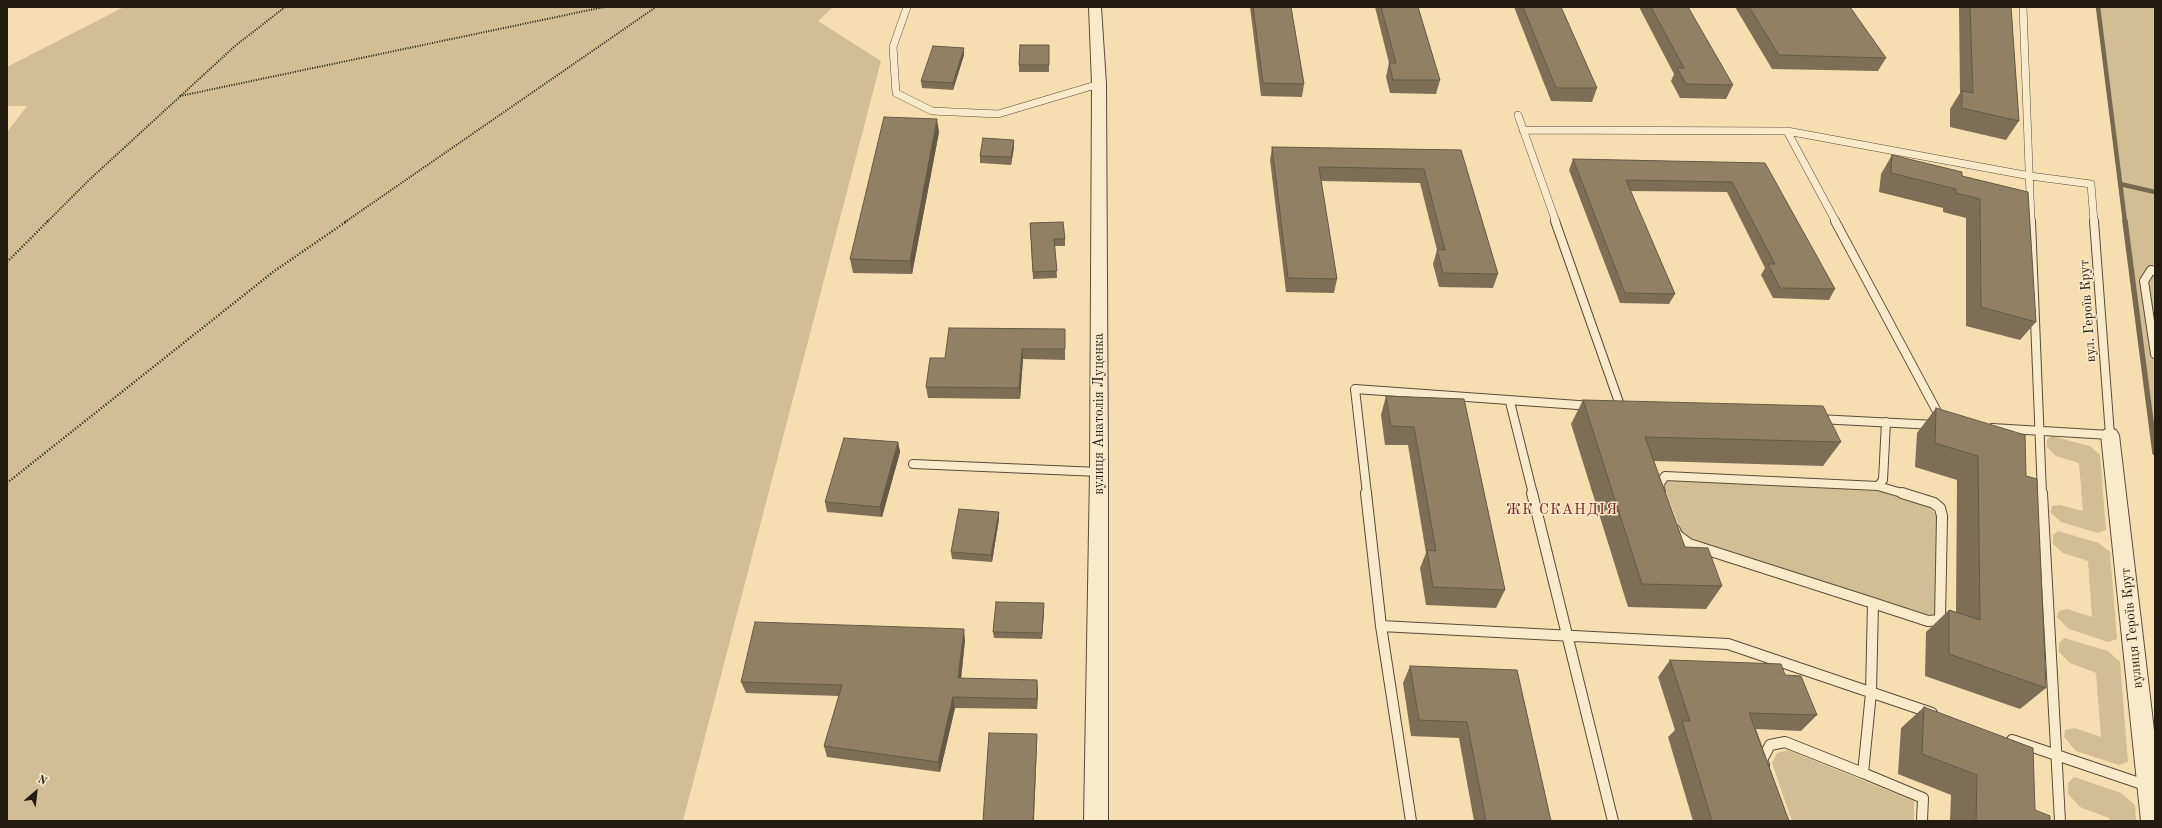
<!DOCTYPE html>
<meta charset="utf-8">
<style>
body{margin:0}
#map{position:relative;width:2162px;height:828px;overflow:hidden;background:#f7deb0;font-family:"Old Standard TT",serif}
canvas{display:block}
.frame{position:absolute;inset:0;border:8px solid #241b11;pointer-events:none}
.north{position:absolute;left:16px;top:772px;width:40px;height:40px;-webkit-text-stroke:3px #faeacc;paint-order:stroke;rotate:28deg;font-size:11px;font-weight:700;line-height:16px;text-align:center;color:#241b11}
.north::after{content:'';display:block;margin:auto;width:14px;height:18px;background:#241b11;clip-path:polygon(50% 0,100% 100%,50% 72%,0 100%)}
</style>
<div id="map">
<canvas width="2162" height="828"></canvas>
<div class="frame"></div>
<div class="north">N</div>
</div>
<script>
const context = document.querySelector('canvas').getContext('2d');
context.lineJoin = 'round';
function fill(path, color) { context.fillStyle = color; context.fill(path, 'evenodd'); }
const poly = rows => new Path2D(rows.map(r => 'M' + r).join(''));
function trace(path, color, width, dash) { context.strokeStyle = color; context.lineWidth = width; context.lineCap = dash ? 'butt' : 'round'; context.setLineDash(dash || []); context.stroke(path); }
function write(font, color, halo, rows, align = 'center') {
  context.font = font + ' "Old Standard TT",serif'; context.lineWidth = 3; context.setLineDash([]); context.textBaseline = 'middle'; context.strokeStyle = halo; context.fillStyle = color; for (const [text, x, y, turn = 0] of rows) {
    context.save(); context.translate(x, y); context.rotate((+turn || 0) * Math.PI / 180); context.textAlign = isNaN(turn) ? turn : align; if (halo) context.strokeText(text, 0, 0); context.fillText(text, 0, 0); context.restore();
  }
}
fill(poly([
 [124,7,833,7,818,21,881,61,683,821,7,821,7,132,27,106,7,106,7,67],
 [2098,7,2155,7,2155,453,2132,285],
 [2051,436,2090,446,2100,455,2106,530,2098,533,2061,522,2050,512,2052,506,2060,505,2083,511,2079,463,2056,456,2047,447,2047,440],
 [1668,479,1879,491,1930,507,1937,516,1937,618,1933,619,1691,540,1681,532,1664,487],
 [2058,531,2099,543,2110,552,2117,639,2108,642,2069,629,2057,617,2059,611,2067,609,2092,617,2088,561,2063,553,2053,544,2053,535],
 [2064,638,2108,651,2120,662,2128,762,2119,765,2076,751,2064,737,2065,730,2075,728,2101,737,2096,673,2070,663,2059,652,2059,643],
 [1788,750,1914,801,1914,821,1792,821,1772,763,1777,753],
 [2074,777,2121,793,2135,805,2136,821,2110,821,2109,818,2080,807,2068,794,2068,783]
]), '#d3bd95');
trace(poly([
 [2098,7,2125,222],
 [2120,184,2155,192]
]), '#776850', 4.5);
trace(poly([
 [2125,221,2155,453]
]), '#776850', 5.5);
const laneFar2 = poly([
 [907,7,893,47,896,93,932,111,998,114,1099,84],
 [2023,7,2031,222],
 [1518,115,1556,222],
 [1523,130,1787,131,2030,176,2091,184,2094,222],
 [1787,131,1836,222]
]);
const laneFar1 = poly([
 [1555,221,1621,408],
 [1835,221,1941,419],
 [2031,221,2042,494],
 [2155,271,2151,270,2144,281,2155,354],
 [1510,402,1533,494],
 [1818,419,1935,425],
 [1992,428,2110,435,2094,221],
 [913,464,1099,472],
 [1878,486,1905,494],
 [1661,492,1659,485,1665,476,1878,486,1883,480,1886,422],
 [1367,494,1355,389,1592,406]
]);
const lane = poly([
 [1366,493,1381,626,1411,821],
 [1532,493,1613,821],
 [2042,493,2060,821],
 [1675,530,1677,535,1689,544,1873,603,1871,693,1863,773,1785,742,1770,745,1762,760,1764,765],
 [1873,603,1928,621,1940,620,1942,516,1940,508,1934,503,1902,493],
 [1381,626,1728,644,1932,713],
 [2012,740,2148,786],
 [1863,773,1923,798,1922,821]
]);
const street = poly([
 [1089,7,1101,7,1106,84,1108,472,1108,821,1084,821,1090,472,1092,84,1089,7],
 [2110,428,2116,430,2119,435,2155,739,2155,821,2141,821,2101,435,2104,430,2110,428]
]);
trace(laneFar2, '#594c39', 8);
trace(laneFar1, '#594c39', 10);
trace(lane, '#594c39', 12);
trace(street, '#594c39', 2);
trace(poly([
 [180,96,604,7],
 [47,222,89,180,235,46,285,7],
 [345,222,656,7]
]), '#241b11', 2, [1, 1.5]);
trace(poly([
 [7,262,48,221],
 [7,483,273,272,347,221]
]), '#241b11', 2.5, [1, 2]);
trace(laneFar2, '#faeacc', 7);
trace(laneFar1, '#faeacc', 8);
trace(lane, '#faeacc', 10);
fill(street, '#faeacc');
fill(poly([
 [1250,7,1291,7,1304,84,1302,97,1261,96],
 [1375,7,1418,7,1440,80,1436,94,1390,93,1386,77,1389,63],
 [1514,7,1561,7,1597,88,1592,102,1551,101],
 [1639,7,1688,7,1733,85,1726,99,1680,98,1671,81,1674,74],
 [1735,7,1850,7,1886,58,1878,71,1772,69],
 [1959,7,2011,7,2019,121,2006,140,1950,127,1950,109,1960,93],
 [1049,45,1049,72,1019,72,1019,65],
 [964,55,953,90,922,88,921,81],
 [939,132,912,274,853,273,850,259],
 [1014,147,1011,165,980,163,980,156],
 [1272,147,1461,150,1498,274,1493,288,1439,287,1433,264,1437,250,1420,183,1321,181,1337,279,1334,293,1286,292,1270,160],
 [1892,155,1962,176,2028,192,2036,322,2020,340,1966,326,1966,218,1943,212,1943,208,1879,192,1881,174],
 [1573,159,1765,163,1835,289,1829,300,1773,298,1761,275,1765,268,1727,192,1630,191,1675,294,1669,304,1620,303,1569,170],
 [1030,223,1065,239,1065,246,1055,246,1057,278,1033,279],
 [1065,329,1065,360,1023,359,1020,399,928,398,926,387,945,358],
 [1386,396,1464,399,1505,590,1496,608,1426,605,1420,568,1426,553,1408,445,1385,445,1381,415],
 [1583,400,1841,442,1823,466,1654,461,1685,547,1722,586,1706,609,1628,607,1571,424],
 [1936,408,2026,476,2046,688,2020,709,1925,676,1926,632,1949,610,1956,612,1957,480,1915,467,1917,433],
 [898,442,900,452,882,517,827,512,825,502],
 [999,519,992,562,952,559,951,552],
 [1044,610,1042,639,994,638,993,632],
 [965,640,961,678,1038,691,1037,709,955,708,940,772,827,757,824,746,839,696,746,693,741,682],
 [1670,660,1785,675,1817,715,1801,731,1756,729,1789,821,1693,821,1668,737,1675,730,1658,677],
 [1410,666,1517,670,1551,821,1474,821,1459,738,1411,736,1403,683],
 [1924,707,2035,810,2050,821,1950,821,1951,795,1898,774,1901,728]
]), '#7e6e56');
fill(poly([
 [964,48,964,55,953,90,953,83],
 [937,119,939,132,912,274,910,261],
 [1014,140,1014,147,1011,165,1011,157],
 [1022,349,1023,359,1020,399,1019,388],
 [898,442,900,452,882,517,880,507],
 [999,512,999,519,992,562,991,555],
 [1044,603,1044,610,1042,639,1042,633],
 [964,629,965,640,960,689,958,678],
 [1037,680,1038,691,1037,709],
 [953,697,955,708,940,772,938,762],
 [1037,734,1037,742,1034,821,1033,821]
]), '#665a46');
const building = poly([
 [1253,7,1291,7,1304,84,1263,83,1253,7],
 [1381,7,1418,7,1440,80,1393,80,1389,63,1396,63,1381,7],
 [1523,7,1561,7,1597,88,1556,88,1523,7],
 [1651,7,1688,7,1733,85,1686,84,1677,68,1684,68,1651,7],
 [1749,7,1850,7,1886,58,1779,55,1749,7],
 [1970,7,2011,7,2019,121,1962,108,1962,91,1973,93,1970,7],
 [1020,45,1049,45,1049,65,1019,65,1020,45],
 [933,46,964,48,953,83,921,81,933,46],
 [884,117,937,119,910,261,850,259,884,117],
 [983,138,1014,140,1011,157,980,156,983,138],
 [1272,147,1461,150,1498,274,1443,273,1437,250,1445,250,1424,169,1319,167,1337,279,1288,278,1272,147],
 [1892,155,1962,172,1962,176,2028,192,2036,322,1981,307,1980,199,1956,193,1956,189,1891,173,1892,155],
 [1573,159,1765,163,1835,289,1780,288,1768,264,1775,264,1732,182,1626,180,1675,294,1625,293,1573,159],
 [1063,222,1065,239,1054,239,1057,271,1033,272,1030,223,1063,222],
 [949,328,1065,329,1065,349,1022,349,1019,388,926,387,930,358,945,358,949,328],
 [1386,396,1464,399,1505,590,1433,587,1427,550,1436,551,1414,427,1391,426,1386,396],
 [1583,400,1823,406,1841,442,1645,437,1685,547,1708,548,1722,586,1642,584,1583,400],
 [1936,408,2025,435,2026,476,2037,479,2046,688,1949,654,1949,610,1980,620,1978,456,1935,443,1936,408],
 [844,438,898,442,880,507,825,502,844,438],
 [959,509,999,512,991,555,951,552,959,509],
 [996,602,1044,603,1042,633,993,632,996,602],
 [755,622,964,629,958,678,1037,680,1037,699,953,697,938,762,824,746,842,685,741,682,755,622],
 [1670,660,1781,664,1785,675,1801,676,1817,715,1749,713,1789,821,1712,821,1682,721,1690,721,1670,660],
 [1410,666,1517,670,1551,821,1486,821,1467,722,1419,720,1410,666],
 [1924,707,2033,748,2035,810,2050,816,2050,821,1976,821,1977,775,1922,754,1924,707],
 [989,733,1037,734,1033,821,983,821,989,733]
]);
fill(building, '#928064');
trace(building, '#665a46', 1);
write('14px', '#241b11', '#faeacc', [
 ["вул. Героїв Крут",2088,311,-94],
 ["вулиця Анатолія Луценка",1099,414,-90],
 ["вулиця Героїв Крут",2132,628,-96]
]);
context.letterSpacing = '1px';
write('15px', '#7a1f14', '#faeacc', [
 ["ЖК СКАНДІЯ",1562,510]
]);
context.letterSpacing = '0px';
</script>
